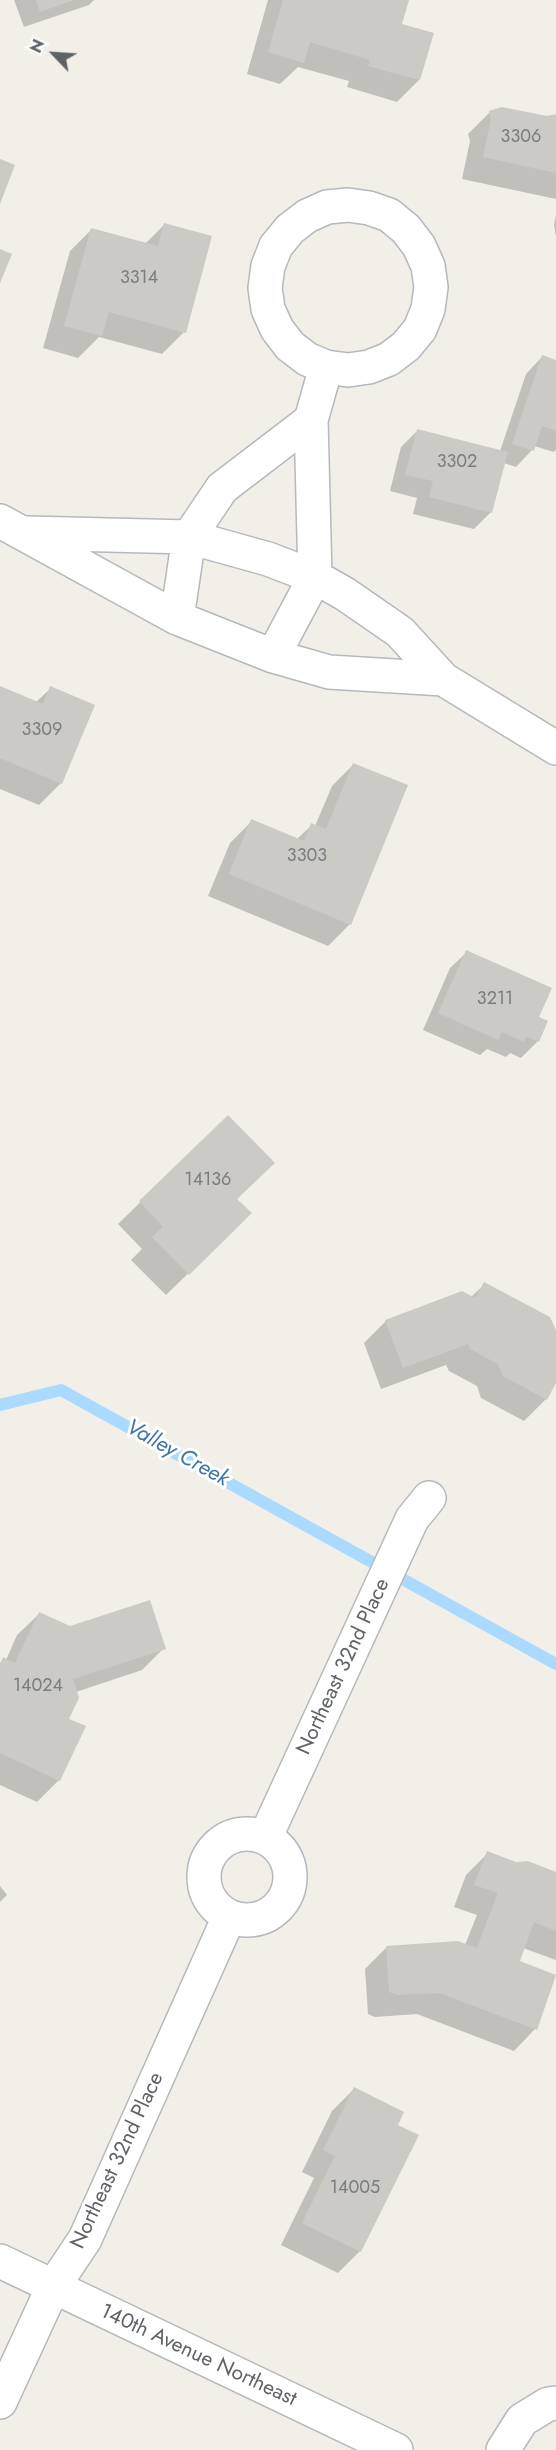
<!DOCTYPE html>
<style>
body{margin:0}
#map{position:relative;width:556px;height:2450px;overflow:hidden;background:#f1efe8;font-family:Jost,sans-serif}
canvas{display:block}
.north{position:absolute;left:24px;top:24px;width:60px;height:60px;-webkit-text-stroke:4px #fff;paint-order:stroke;rotate:295deg;font-size:16px;font-weight:700;line-height:24px;text-align:center;color:#5f6368}
.north::after{content:'';display:block;margin:auto;width:21px;height:27px;background:#5f6368;clip-path:polygon(50% 0,100% 100%,50% 72%,0 100%)}
</style>
<div id="map">
<canvas width="556" height="2450"></canvas>
<div class="north">N</div>
</div>
<script>
const context = document.querySelector('canvas').getContext('2d');
context.lineJoin = 'round';
function fill(path, color) { context.fillStyle = color; context.fill(path, 'evenodd'); }
const poly = rows => new Path2D(rows.map(r => 'M' + r).join(''));
function trace(path, color, width, dash) { context.strokeStyle = color; context.lineWidth = width; context.lineCap = dash ? 'butt' : 'round'; context.setLineDash(dash || []); context.stroke(path); }
function write(font, color, halo, rows, align = 'center') {
  context.font = font + ' Jost,sans-serif'; context.lineWidth = 6; context.setLineDash([]); context.textBaseline = 'middle'; context.strokeStyle = halo; context.fillStyle = color; for (const [text, x, y, turn = 0] of rows) {
    context.save(); context.translate(x, y); context.rotate((+turn || 0) * Math.PI / 180); context.textAlign = isNaN(turn) ? turn : align; if (halo) context.strokeText(text, 0, 0); context.fillText(text, 0, 0); context.restore();
  }
}
fill(poly([
 [14,0,94,0,89,5,24,27],
 [268,0,407,0,400,25,432,34,419,80,397,102,347,87,349,81,298,67,280,84,247,74],
 [490,112,547,118,556,116,556,199,462,179,470,141,468,134],
 [556,214,556,236,554,226],
 [164,225,184,332,162,354,99,337,78,358,43,348,70,251,92,229,145,244],
 [542,357,556,362,556,450,554,452,534,446,532,450,516,467,504,463,491,512,474,529,413,514,417,498,390,491,401,447,418,430,500,451,526,374],
 [0,687,36,702,51,688,61,783,39,805,0,789],
 [354,764,350,924,328,946,208,896,230,843,252,821,297,839,312,825,315,826,332,786],
 [467,952,537,1018,538,1041,521,1058,510,1053,506,1057,487,1049,480,1055,423,1030,450,968],
 [228,1117,236,1199,250,1213,166,1295,131,1260,142,1249,118,1224],
 [485,1284,556,1331,556,1380,546,1399,524,1421,481,1398,477,1386,449,1371,446,1365,381,1389,364,1343,386,1321,471,1297],
 [39,1614,70,1628,164,1648,142,1670,76,1692,67,1719,59,1780,37,1802,0,1785,0,1663,4,1659,6,1660,17,1635],
 [488,1853,516,1863,556,1873,556,1960,523,1948,518,1962,535,2029,514,2051,417,2014,375,2017,368,2014,365,1969,387,1947,465,1945,477,1915,454,1907,466,1875],
 [0,1886,7,1895,0,1902],
 [354,2089,396,2125,360,2251,338,2273,281,2245,314,2178,302,2172,332,2111]
]), '#0003');
trace(poly([
 [0,1405,61,1390,556,1664]
]), '#aadaff', 12);
fill(poly([
 [36,0,73,0,40,12],
 [283,0,409,0,402,24,434,33,420,80,368,66,370,60,310,42,304,63,268,52],
 [502,107,547,116,556,114,556,173,483,157,491,119,489,111],
 [0,159,15,165,0,204],
 [164,223,212,236,186,333,109,312,102,336,64,326,91,228,158,246],
 [0,249,12,254,0,283],
 [542,355,556,360,556,431,542,426,534,451,512,444],
 [417,429,508,452,492,513,429,497,433,481,405,475],
 [0,686,43,704,50,686,95,705,62,784,0,758],
 [353,763,408,785,351,925,229,874,251,819,304,841,311,823,326,829],
 [466,950,552,988,539,1017,548,1021,539,1042,526,1036,524,1042,502,1032,498,1040,438,1013],
 [228,1115,275,1163,237,1199,252,1213,189,1275,152,1237,163,1227,139,1201],
 [484,1282,550,1317,556,1330,556,1383,547,1400,503,1376,498,1364,470,1349,468,1344,403,1368,385,1320,462,1291,475,1298],
 [150,1600,166,1649,73,1679,79,1698,69,1719,86,1726,60,1781,0,1753,0,1664,3,1657,15,1663,39,1612,70,1626],
 [487,1851,516,1862,528,1861,556,1872,556,1931,534,1922,520,1961,556,1975,537,2030,440,1993,398,1995,389,1992,386,1946,458,1941,477,1948,498,1893,474,1885],
 [354,2087,404,2112,398,2125,419,2135,361,2252,302,2223,335,2156,323,2150]
]), '#cccac5');
const minor = poly([
 [0,521,177,618,273,656,329,672,443,679],
 [27,533,189,537,268,559,315,577,345,594,400,632,443,679,556,748],
 [177,618,189,537,222,488,311,420],
 [273,656,315,577,311,420,326,367,348,370,369,367,389,359,406,346,420,329,428,309,431,287,428,266,419,246,406,229,389,215,369,208,348,205,327,207,307,216,290,229,276,246,268,266,265,288,268,309,277,329,290,346,307,359,326,367],
 '204 1877a43 43 0 1 1 86 0a43 43 0 1 1-86 0Z',
 [265,1838,412,1519,429,1498],
 [0,2261,396,2450],
 [0,2402,53,2287,85,2239,229,1917],
 [503,2450,522,2420,548,2404,556,2403]
]);
trace(minor, '#b5b8bc', 36);
trace(minor, '#fff', 33);
write('18px', '#7a7d7f', null, [
 ["3306",521,138],
 ["3314",139,279],
 ["3302",457,463],
 ["3309",42,731],
 ["3303",307,857],
 ["3211",495,1000],
 ["14136",208,1181],
 ["14024",38,1687],
 ["14005",355,2189]
]);
write('21px', '#5f6368', '#fff', [
 ["Northeast 32nd Place",344,1667,-65],
 ["Northeast 32nd Place",118,2161,-65],
 ["140th Avenue Northeast",198,2356,25]
]);
write('italic 22px', '#4174aa', '#fff', [
 ["Valley Creek",177,1454,29]
]);
</script>
